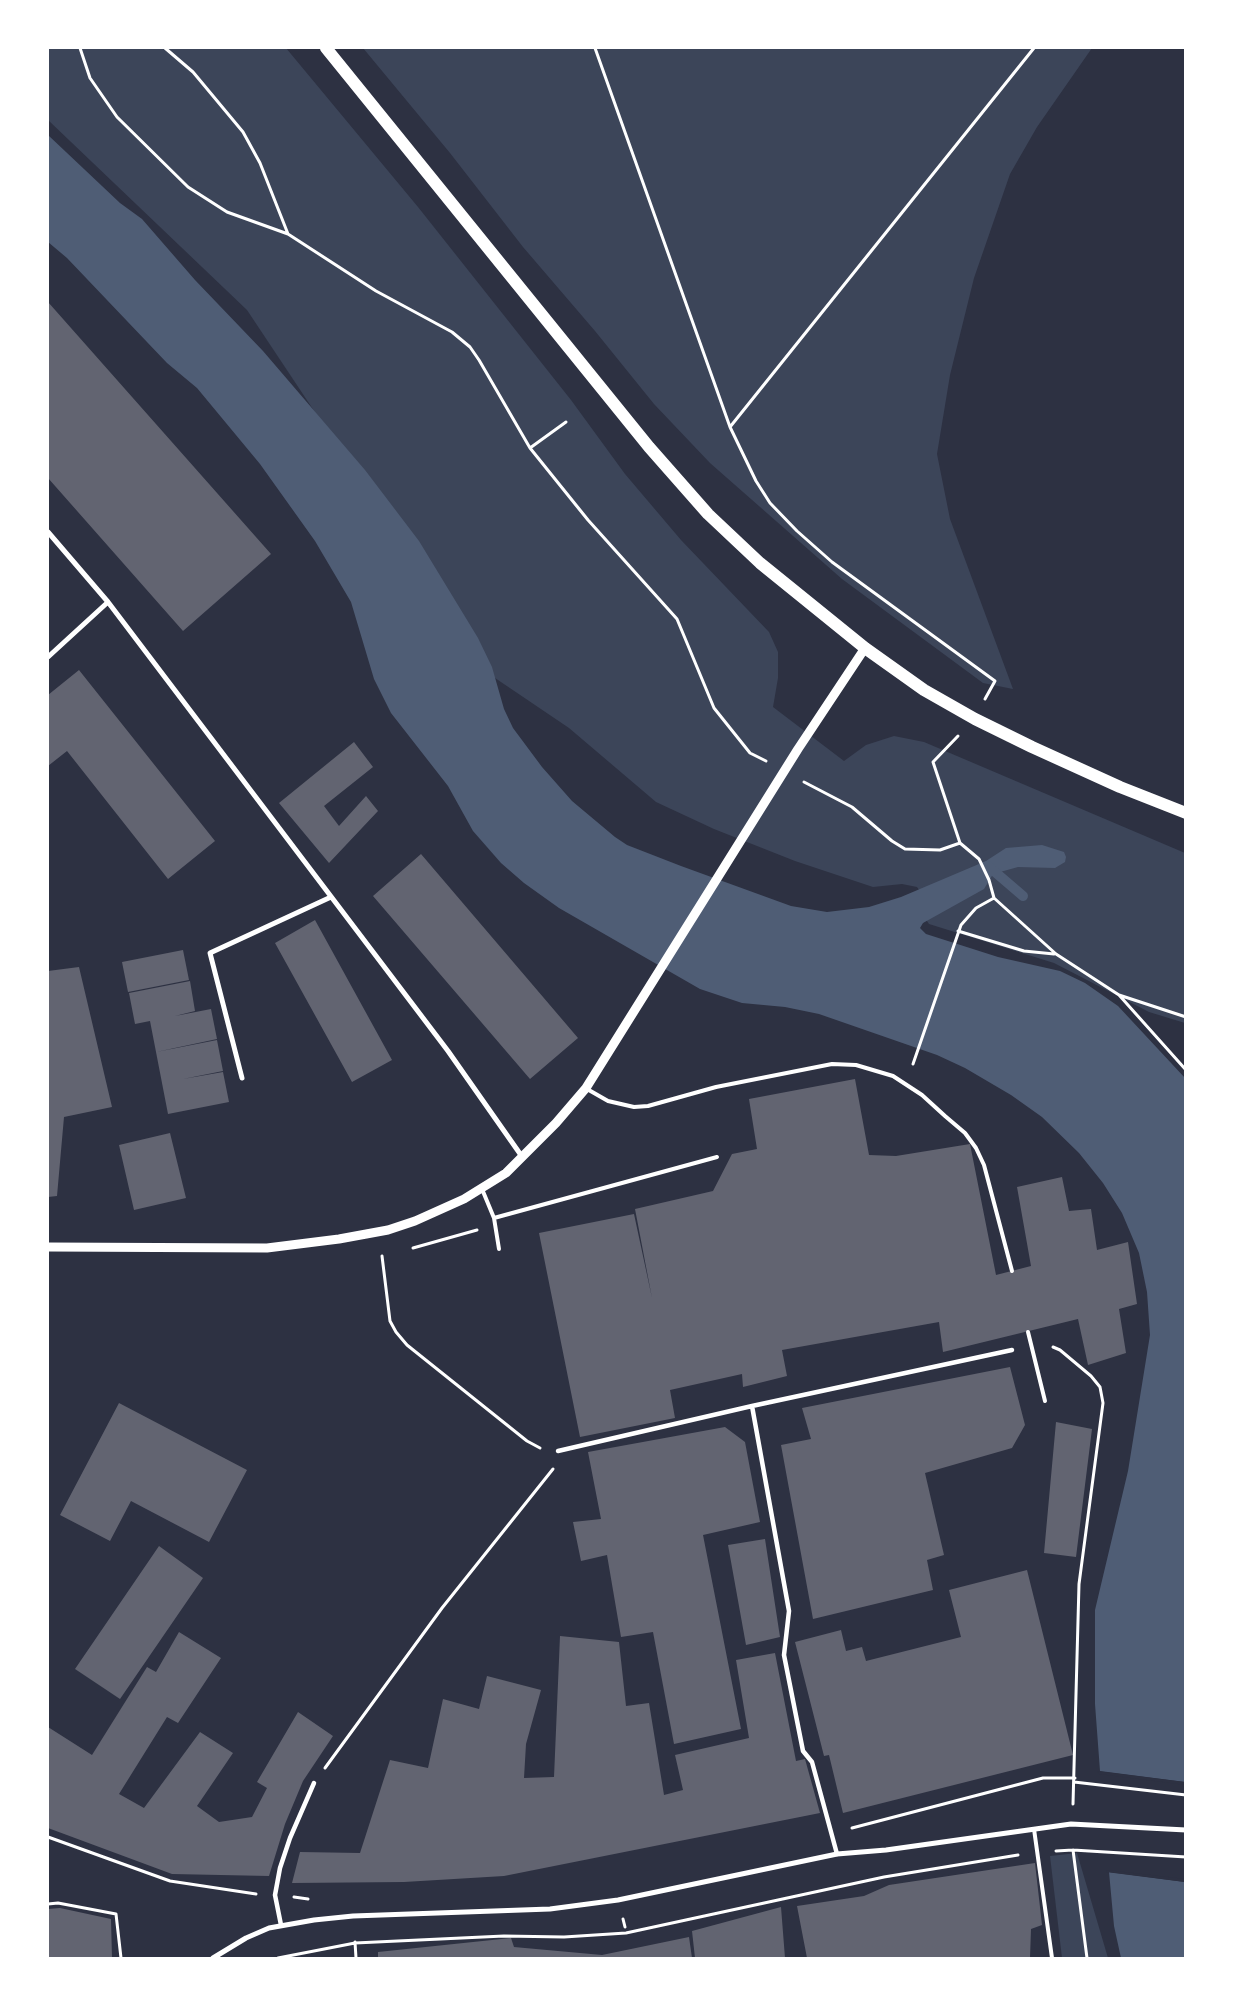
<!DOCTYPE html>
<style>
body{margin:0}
#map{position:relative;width:1233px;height:2006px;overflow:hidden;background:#2d3142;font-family:Helvetica,sans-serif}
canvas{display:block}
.frame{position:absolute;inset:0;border:49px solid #fff;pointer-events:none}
</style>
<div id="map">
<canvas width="1233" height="2006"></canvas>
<div class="frame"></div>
</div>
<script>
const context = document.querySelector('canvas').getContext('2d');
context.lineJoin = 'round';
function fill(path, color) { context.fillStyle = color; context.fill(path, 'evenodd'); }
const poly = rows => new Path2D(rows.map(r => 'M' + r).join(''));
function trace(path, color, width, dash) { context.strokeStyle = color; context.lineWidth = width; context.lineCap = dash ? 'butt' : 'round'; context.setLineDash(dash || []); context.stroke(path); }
fill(poly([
 [48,48,286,48,418,207,571,400,625,474,681,540,769,632,778,652,778,678,773,707,844,761,866,745,894,736,924,742,1185,853,1185,1023,1149,1012,1054,963,929,924,925,918,926,900,917,887,902,884,873,887,795,861,714,829,656,802,569,728,461,655,390,525,247,310,48,120],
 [363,48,1092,48,1037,127,1010,174,974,278,950,375,937,454,950,519,1013,689,983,683,842,579,710,463,654,404,595,331,523,247,450,153],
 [1077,1853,1108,1958,1062,1958,1050,1856]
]), '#3c4559');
fill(poly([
 [48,135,120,203,142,219,195,280,263,351,365,470,419,541,478,638,492,667,504,709,513,728,542,767,572,801,615,837,627,845,681,866,791,906,827,912,869,907,901,897,986,861,1006,848,1042,845,1064,852,1066,857,1065,862,1055,868,1018,867,993,874,984,889,923,923,920,928,926,934,998,957,1060,971,1085,983,1118,1006,1185,1078,1185,1782,1100,1771,1095,1704,1095,1610,1128,1471,1150,1335,1147,1292,1139,1253,1122,1213,1103,1183,1079,1153,1042,1117,1011,1095,965,1068,937,1055,819,1014,785,1007,742,1003,700,989,559,908,524,883,501,863,473,831,448,786,391,713,374,679,351,602,315,541,260,464,197,388,167,363,67,258,48,242],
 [1109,1872,1185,1882,1185,1958,1121,1958,1114,1926]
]), '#4f5d75');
fill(poly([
 [1097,1771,1185,1782,1186,1785,1099,1774],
 [1107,1870,1186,1879,1185,1882,1106,1872]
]), '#2d3142');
trace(poly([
 [985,867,988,866,1023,896]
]), '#4f5d75', 10);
fill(poly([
 [48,302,271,554,183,631,48,478],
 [79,670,215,841,168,879,67,751,48,766,48,695],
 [354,742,373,767,324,806,339,826,366,796,378,811,329,863,279,803],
 [421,854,578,1038,530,1079,373,896],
 [315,920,392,1060,352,1082,275,943],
 [183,950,189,980,128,992,122,962],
 [79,967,112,1107,64,1117,57,1196,48,1197,48,971],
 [190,981,195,1011,175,1016,211,1009,217,1039,156,1052,150,1021,135,1024,129,993],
 [217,1040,223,1071,183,1079,223,1072,229,1102,168,1114,156,1052],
 [855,1079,869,1155,896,1156,970,1144,996,1275,1031,1266,1017,1187,1062,1177,1069,1211,1091,1209,1097,1250,1128,1242,1137,1304,1119,1309,1126,1353,1088,1365,1078,1319,943,1352,939,1322,782,1350,787,1376,743,1387,742,1374,670,1390,675,1418,580,1437,539,1233,634,1214,652,1298,635,1209,713,1191,732,1154,757,1149,749,1099],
 [170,1133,186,1198,134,1210,119,1145],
 [1010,1367,1025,1425,1012,1448,925,1473,944,1555,927,1560,933,1590,813,1619,781,1445,811,1439,802,1408],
 [119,1403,247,1470,209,1542,131,1501,110,1541,60,1515],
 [1056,1422,1092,1429,1076,1557,1044,1553],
 [725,1427,745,1442,760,1522,703,1535,741,1729,674,1744,653,1632,621,1637,607,1555,581,1561,573,1522,601,1519,588,1452],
 [765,1539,780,1637,746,1645,728,1545],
 [159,1546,203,1578,120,1699,75,1669],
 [1027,1570,1073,1755,843,1813,829,1755,824,1756,795,1642,841,1630,846,1651,862,1647,866,1661,961,1637,949,1590],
 [179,1632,221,1658,178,1723,167,1717,119,1794,144,1808,200,1732,233,1753,197,1806,219,1822,252,1817,267,1788,257,1782,298,1712,333,1736,303,1781,285,1824,269,1876,172,1874,48,1828,48,1727,92,1755,147,1667,156,1672],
 [560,1636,619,1642,626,1706,649,1703,664,1795,683,1790,675,1755,749,1738,736,1660,775,1653,796,1761,805,1759,820,1813,504,1876,404,1882,292,1883,300,1852,360,1853,390,1760,428,1768,443,1699,479,1709,487,1676,541,1690,526,1744,524,1778,554,1777],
 [1035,1863,1042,1925,1031,1929,1030,1958,807,1958,797,1906,864,1896,889,1885],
 [781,1907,785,1958,695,1958,692,1931],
 [60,1908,111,1919,112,1958,48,1958,48,1909],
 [689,1937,692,1958,378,1958,378,1952,511,1938,514,1947,602,1955]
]), '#626471');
trace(poly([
 [80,48,90,78,117,117,188,187,227,212,288,234,376,291,452,332,470,347,479,360,530,448,588,520,677,619,714,708,750,753,766,761],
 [165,48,193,72,243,132,260,163,288,234],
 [595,48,730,427],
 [530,448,566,422],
 [985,699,995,681,832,562,797,531,770,503,756,481,730,427,1034,48],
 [958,736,933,762,960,843],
 [804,782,852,807,892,841,905,849,940,850,960,843,979,859,989,880,994,898,1056,954,1119,995,1186,1070],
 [958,931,1024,951,1054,954],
 [1119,995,1186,1017],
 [913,1064,961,925,976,908,994,898],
 [413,1248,477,1230],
 [382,1256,390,1321,396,1332,407,1345,527,1441,540,1448],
 [1053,1347,1060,1350,1091,1376,1100,1387,1103,1403,1079,1584,1073,1804],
 [325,1768,442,1608,553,1469],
 [1074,1782,1186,1795],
 [852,1828,1043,1778,1075,1778],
 [48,1837,170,1881,256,1894],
 [1073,1850,1087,1958],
 [1056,1851,1073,1850,1186,1857],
 [294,1897,308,1899],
 [48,1904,58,1903,116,1914,121,1958],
 [623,1919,625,1927],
 [355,1942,356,1958],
 [278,1958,355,1943,504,1936,564,1937,626,1933,884,1877,1018,1855]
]), '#fff', 3);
trace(poly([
 [587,1089,608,1101,634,1107,648,1106,716,1087,832,1064,856,1065,893,1076,922,1095,945,1116,965,1133,976,1148,984,1165,1012,1271],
 [482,1189,494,1218,499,1249],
 [494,1218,717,1157],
 [1028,1332,1045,1401],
 [1034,1829,1052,1958]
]), '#fff', 4);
trace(poly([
 [752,1406,789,1611,784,1655,803,1751,812,1762,837,1854],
 [558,1451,752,1406,1012,1350],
 [281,1925,275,1895,280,1868,290,1838,314,1783]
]), '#fff', 4.5);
trace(poly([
 [48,532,108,602,448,1051,523,1158],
 [48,657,108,602],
 [242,1078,210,953,331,897],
 [213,1958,246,1938,269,1928,314,1920,353,1916,550,1909,618,1900,837,1854,886,1850,1071,1824,1186,1830]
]), '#fff', 5);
trace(poly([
 [48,1247,267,1248,339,1239,388,1230,415,1221,464,1199,506,1173,556,1123,586,1088,798,749,865,648]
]), '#fff', 9);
trace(poly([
 [326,48,649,447,708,514,760,563,865,648,924,690,975,719,1032,747,1120,787,1186,813]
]), '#fff', 12);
</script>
